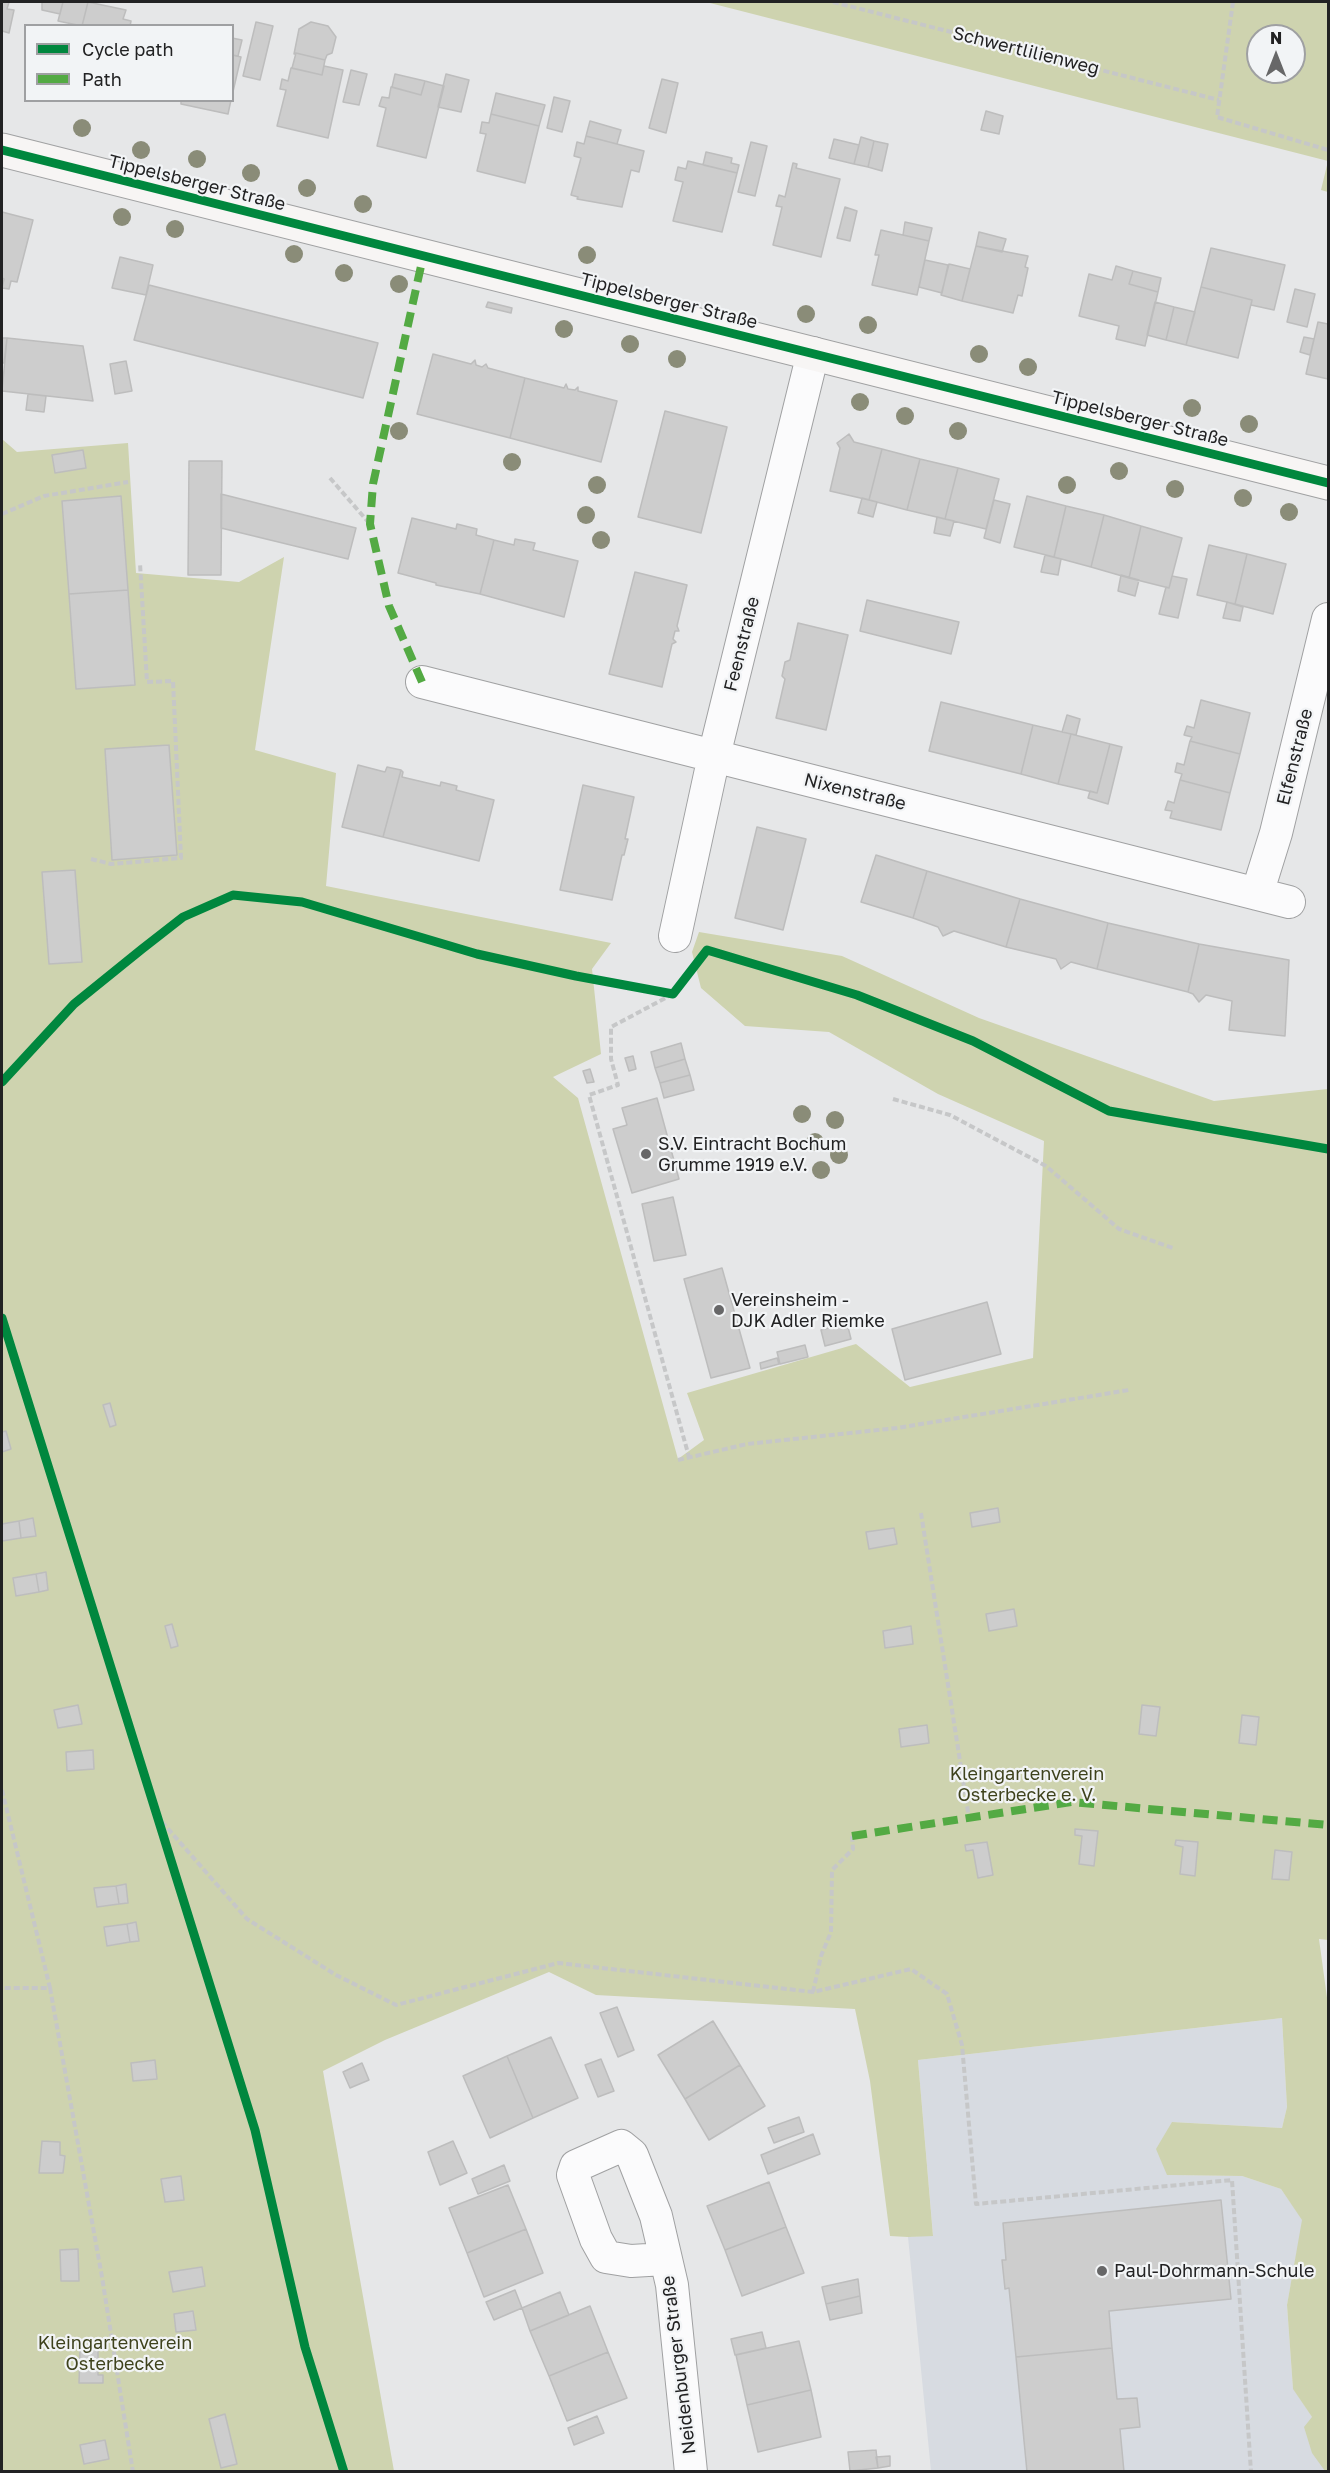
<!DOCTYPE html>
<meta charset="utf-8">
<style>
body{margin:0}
#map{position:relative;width:1330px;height:2473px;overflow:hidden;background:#e6e7e8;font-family:"Golos Text",sans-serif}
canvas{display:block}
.frame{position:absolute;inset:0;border:3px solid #222223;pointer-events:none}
.legend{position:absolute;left:24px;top:24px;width:210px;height:78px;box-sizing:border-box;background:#f2f4f6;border:2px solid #9fa0a2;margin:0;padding:8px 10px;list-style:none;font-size:18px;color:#222223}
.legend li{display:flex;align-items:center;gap:12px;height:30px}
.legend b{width:30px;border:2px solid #9fa0a2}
.north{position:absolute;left:1246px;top:24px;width:60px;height:60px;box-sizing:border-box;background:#f2f4f6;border:2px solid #9fa0a2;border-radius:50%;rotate:0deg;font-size:16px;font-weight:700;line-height:24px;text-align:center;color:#222223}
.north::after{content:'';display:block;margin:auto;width:21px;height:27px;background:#676768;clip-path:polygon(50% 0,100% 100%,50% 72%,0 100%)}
</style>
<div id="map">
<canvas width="1330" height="2473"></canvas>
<div class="frame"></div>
<ul class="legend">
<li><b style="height:8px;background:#00873e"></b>Cycle path</li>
<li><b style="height:8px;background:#53aa43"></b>Path</li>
</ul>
<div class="north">N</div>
</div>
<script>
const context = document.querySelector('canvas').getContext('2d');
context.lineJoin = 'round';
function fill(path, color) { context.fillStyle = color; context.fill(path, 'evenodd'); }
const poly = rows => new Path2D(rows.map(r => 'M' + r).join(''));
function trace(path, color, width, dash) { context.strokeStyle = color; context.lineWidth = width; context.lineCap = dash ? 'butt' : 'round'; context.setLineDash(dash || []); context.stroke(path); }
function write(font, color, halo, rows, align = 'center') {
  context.font = font + ' "Golos Text",sans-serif'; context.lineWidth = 4.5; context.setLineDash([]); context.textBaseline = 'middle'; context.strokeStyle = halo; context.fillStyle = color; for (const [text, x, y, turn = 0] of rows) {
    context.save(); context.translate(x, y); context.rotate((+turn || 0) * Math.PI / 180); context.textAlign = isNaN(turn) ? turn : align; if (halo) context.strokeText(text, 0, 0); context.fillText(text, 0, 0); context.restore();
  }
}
fill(poly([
 [1282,2018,1287,2107,1282,2128,1173,2122,1167,2175,1242,2176,1281,2189,1303,2220,1287,2305,1293,2388,1312,2417,1325,2471,931,2471,908,2237,933,2235,918,2060]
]), '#d7dbe1');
fill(poly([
 [706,2,1328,2,1328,192,1321,190,1328,161],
 [1258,36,1294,36,1294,72,1258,72],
 [2,439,17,452,128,443,136,573,239,582,284,557,255,750,336,773,326,886,611,943,592,969,601,1054,553,1077,578,1098,678,1459,704,1440,687,1393,856,1344,910,1387,1033,1358,1044,1141,938,1094,829,1032,745,1026,701,988,692,952,699,932,842,956,979,1018,1214,1101,1328,1089,1328,1940,1319,1939,1328,2005,1328,2471,1325,2471,1312,2453,1304,2427,1312,2417,1293,2389,1287,2305,1302,2220,1281,2189,1242,2176,1167,2175,1156,2149,1172,2122,1282,2128,1287,2107,1282,2018,918,2060,933,2236,908,2237,890,2236,870,2081,855,2009,596,1995,549,1972,385,2040,323,2071,394,2471,2,2471]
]), '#ced3af');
const building = poly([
 [2,2,9,2,7,9,14,10,9,33,2,31,2,2],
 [42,2,63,2,60,14,42,10,42,2],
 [63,2,88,2,82,26,58,21,63,2],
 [88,2,126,10,123,19,131,21,130,26,82,26,88,2],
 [256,22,273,26,260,80,243,76,256,22],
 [311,22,328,26,336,37,332,53,327,55,325,60,296,53,294,54,299,29,311,22],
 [232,38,242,40,238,56,232,55,232,38],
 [296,53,325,60,322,75,292,68,296,53],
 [232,55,241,57,232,96,232,55],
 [324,66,343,70,328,138,277,126,286,90,280,89,282,79,288,81,291,68,322,75,324,66],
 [351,70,367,74,359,105,343,102,351,70],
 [395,74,425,81,421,95,392,87,395,74],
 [446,74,469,80,461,112,438,107,446,74],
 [662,79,678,83,666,133,649,128,662,79],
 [425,81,444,86,426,158,377,146,386,108,379,106,382,97,389,98,391,87,421,95,425,81],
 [496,93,545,105,539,126,491,114,496,93],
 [554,97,570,101,562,132,547,128,554,97],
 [181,100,231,100,228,114,181,104,181,100],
 [986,111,1003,116,999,134,981,130,986,111],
 [491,114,539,126,525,183,477,171,486,134,480,133,482,122,489,123,491,114],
 [590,121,621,130,617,144,586,136,590,121],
 [586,136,644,151,639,172,631,170,622,207,577,199,578,197,571,195,581,158,574,156,577,142,584,144,586,136],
 [861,137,874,141,868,167,854,164,861,137],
 [834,139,859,145,854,164,829,158,834,139],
 [874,141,888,144,882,171,868,167,874,141],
 [751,142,767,146,755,196,738,192,751,142],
 [706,152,732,158,731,163,739,165,737,173,703,165,706,152],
 [688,161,737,173,722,232,673,221,683,182,675,180,678,167,686,169,688,161],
 [793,163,797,164,796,168,840,179,821,257,773,245,782,207,776,206,779,195,785,197,793,163],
 [845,207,857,211,850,241,837,238,845,207],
 [2,212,33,220,17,282,11,281,9,289,2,288,4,279,2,278,2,212],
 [905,222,932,228,929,241,903,235,905,222],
 [881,230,929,241,917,295,872,285,879,255,875,255,881,230],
 [979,232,1006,239,1002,252,976,246,979,232],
 [976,246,1028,256,1025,267,1028,268,1022,296,1018,295,1013,313,962,301,976,246],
 [1211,248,1285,265,1274,310,1251,305,1252,300,1201,287,1211,248],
 [120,257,153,265,146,295,112,288,120,257],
 [925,260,948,265,942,293,919,287,925,260],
 [949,264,970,269,962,301,941,295,949,264],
 [1116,266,1133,271,1129,284,1158,292,1145,346,1116,339,1119,326,1079,316,1089,274,1112,280,1116,266],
 [1133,271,1161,278,1158,292,1129,284,1133,271],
 [149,285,378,343,363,398,134,340,149,285],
 [1201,287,1252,300,1238,358,1186,345,1201,287],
 [1295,289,1315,294,1307,327,1287,322,1295,289],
 [488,302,512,308,511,313,486,307,488,302],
 [1155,302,1174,307,1166,340,1147,335,1155,302],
 [1174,307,1195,312,1186,345,1166,340,1174,307],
 [1318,322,1328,324,1328,379,1306,374,1318,322],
 [1304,337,1314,339,1310,355,1300,352,1304,337],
 [2,338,7,338,4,363,2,363,2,338],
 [7,338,83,346,93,401,2,391,7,338],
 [433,354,471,364,475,360,476,365,482,367,486,364,488,368,525,378,510,438,417,414,433,354],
 [126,361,132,391,115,394,110,364,126,361],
 [525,378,564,388,566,384,568,389,575,390,578,387,578,391,617,401,601,462,510,438,525,378],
 [28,394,46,396,44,412,26,410,28,394],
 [665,411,727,427,701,533,638,517,665,411],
 [849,434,854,442,882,449,869,500,830,491,840,448,837,443,849,434],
 [882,449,920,459,907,510,869,500,882,449],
 [83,450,86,468,55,473,52,455,83,450],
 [920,459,958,468,945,519,907,510,920,459],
 [189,461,222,461,221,575,188,575,189,461],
 [958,468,999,479,986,529,945,519,958,468],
 [221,494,356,528,348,559,221,528,221,494],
 [121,496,128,590,69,594,62,501,121,496],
 [1027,496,1066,506,1054,557,1014,547,1027,496],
 [862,498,877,502,873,517,858,513,862,498],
 [994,500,1010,504,1000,543,984,538,994,500],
 [1066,506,1104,515,1091,567,1054,557,1066,506],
 [1104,515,1141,526,1129,578,1091,567,1104,515],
 [937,517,954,521,950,536,934,533,937,517],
 [412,518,456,529,457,524,477,529,476,535,494,540,480,594,436,585,436,583,398,573,412,518],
 [1141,526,1182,538,1169,588,1129,578,1141,526],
 [515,539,535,543,533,550,578,561,564,617,480,594,494,540,514,545,515,539],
 [1209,545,1247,554,1235,604,1197,595,1209,545],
 [1247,554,1286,564,1273,614,1235,604,1247,554],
 [1045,555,1061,559,1058,575,1041,572,1045,555],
 [635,572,687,585,677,626,679,631,675,631,673,639,676,642,672,644,662,687,609,674,635,572],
 [1121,575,1139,580,1135,596,1118,591,1121,575],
 [1172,576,1187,579,1178,618,1159,614,1166,587,1169,588,1172,576],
 [128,590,135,685,76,689,69,594,128,590],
 [867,600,959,622,951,654,860,631,867,600],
 [1227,602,1243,607,1240,621,1223,618,1227,602],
 [798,623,848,635,826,730,776,718,785,679,782,676,785,662,790,660,798,623],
 [1201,700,1250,713,1240,754,1190,741,1192,737,1184,735,1187,726,1194,728,1201,700],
 [941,702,1033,725,1021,774,929,751,941,702],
 [1067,715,1080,719,1076,735,1062,732,1067,715],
 [1033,725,1071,734,1058,784,1021,774,1033,725],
 [1071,734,1110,744,1097,793,1058,784,1071,734],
 [1190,741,1240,754,1230,793,1180,780,1182,774,1175,772,1177,763,1184,765,1190,741],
 [1110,744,1122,747,1108,804,1088,798,1090,791,1097,793,1110,744],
 [169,745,177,855,112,860,105,749,169,745],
 [358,765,385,772,387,767,401,770,383,837,342,827,358,765],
 [401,770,403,772,402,777,440,786,441,782,457,786,456,790,494,800,479,861,383,837,401,770],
 [1180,780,1230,793,1221,830,1170,818,1172,811,1165,810,1168,801,1174,803,1180,780],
 [583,785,634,797,625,839,628,839,624,855,622,855,612,900,560,890,583,785],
 [757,827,806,839,783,930,735,918,757,827],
 [876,855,927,871,913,918,861,902,876,855],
 [75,870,82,962,49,964,42,872,75,870],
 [927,871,1020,899,1006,947,954,931,943,936,938,927,913,918,927,871],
 [1020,899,1108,923,1097,969,1071,962,1061,969,1056,959,1006,947,1020,899],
 [1108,923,1199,944,1188,992,1097,969,1108,923],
 [1199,944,1289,960,1285,1036,1229,1030,1232,1001,1206,995,1199,1002,1193,994,1188,992,1199,944],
 [681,1043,685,1059,655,1068,651,1052,681,1043],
 [633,1056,636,1069,629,1071,625,1058,633,1056],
 [685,1059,690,1075,660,1083,655,1068,685,1059],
 [590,1069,594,1082,587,1083,583,1071,590,1069],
 [690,1075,694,1090,664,1098,660,1083,690,1075],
 [657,1098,679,1179,632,1193,613,1129,627,1125,622,1108,657,1098],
 [673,1197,686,1255,654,1261,642,1204,673,1197],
 [722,1268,750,1368,711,1378,684,1279,722,1268],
 [987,1302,1001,1354,905,1380,892,1329,987,1302],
 [847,1323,851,1339,825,1346,821,1330,847,1323],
 [805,1345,808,1357,780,1364,777,1352,805,1345],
 [777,1358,779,1364,761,1369,760,1363,777,1358],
 [110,1403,116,1425,110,1427,103,1405,110,1403],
 [6,1431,11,1449,2,1452,2,1432,6,1431],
 [998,1508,1000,1522,972,1527,970,1513,998,1508],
 [33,1518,36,1536,21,1538,19,1521,33,1518],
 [19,1521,21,1538,2,1541,2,1524,19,1521],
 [894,1528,897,1544,869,1549,866,1532,894,1528],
 [46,1572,48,1590,39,1592,36,1574,46,1572],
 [36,1574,39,1592,16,1596,13,1578,36,1574],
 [1014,1609,1017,1626,989,1631,986,1614,1014,1609],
 [172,1624,178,1646,171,1648,165,1626,172,1624],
 [911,1626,913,1644,885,1648,883,1631,911,1626],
 [78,1705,82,1724,58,1728,54,1710,78,1705],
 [1142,1705,1160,1707,1156,1736,1139,1734,1142,1705],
 [1242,1715,1259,1717,1256,1745,1239,1743,1242,1715],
 [927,1725,929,1743,901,1747,899,1729,927,1725],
 [93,1750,94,1769,67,1771,66,1752,93,1750],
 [1075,1829,1098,1831,1094,1866,1079,1864,1082,1836,1075,1835,1075,1829],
 [1176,1840,1198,1842,1195,1876,1180,1874,1183,1847,1175,1845,1176,1840],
 [987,1842,993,1875,978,1878,973,1850,966,1851,965,1845,987,1842],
 [1275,1850,1292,1852,1289,1880,1272,1879,1275,1850],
 [126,1884,128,1903,119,1904,116,1886,126,1884],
 [116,1886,119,1904,97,1907,94,1888,116,1886],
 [136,1922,139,1941,130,1942,127,1924,136,1922],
 [127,1924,130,1942,107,1946,104,1927,127,1924],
 [617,2007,634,2050,618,2057,600,2013,617,2007],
 [713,2021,740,2065,685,2099,658,2055,713,2021],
 [551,2037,578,2098,533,2118,507,2056,551,2037],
 [507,2056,533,2118,490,2138,463,2076,507,2056],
 [601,2059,614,2091,598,2097,585,2065,601,2059],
 [155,2060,157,2079,133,2081,131,2063,155,2060],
 [362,2063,369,2080,350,2088,343,2072,362,2063],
 [740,2065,765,2106,709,2140,685,2099,740,2065],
 [799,2117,804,2132,774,2143,768,2128,799,2117],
 [813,2134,820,2154,768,2174,761,2155,813,2134],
 [42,2141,60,2142,60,2155,65,2156,63,2173,39,2173,42,2141],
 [453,2141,467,2173,440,2185,428,2152,453,2141],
 [504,2165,510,2181,478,2194,472,2179,504,2165],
 [181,2176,184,2200,165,2202,161,2179,181,2176],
 [769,2182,786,2227,725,2250,707,2206,769,2182],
 [508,2185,526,2229,467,2253,449,2208,508,2185],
 [1221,2200,1231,2299,1109,2311,1112,2348,1016,2357,1009,2288,1005,2289,1002,2260,1006,2260,1003,2223,1221,2200],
 [786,2227,804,2273,742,2296,725,2250,786,2227],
 [526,2229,543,2273,484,2297,467,2253,526,2229],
 [78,2249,79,2281,61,2281,60,2250,78,2249],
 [202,2267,205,2286,173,2292,169,2272,202,2267],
 [858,2279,860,2296,826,2304,822,2287,858,2279],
 [515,2290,522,2308,494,2320,486,2302,515,2290],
 [560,2292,569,2315,530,2331,522,2308,560,2292],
 [860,2296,862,2313,830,2320,826,2304,860,2296],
 [590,2306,608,2352,549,2376,530,2331,590,2306],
 [193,2311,196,2330,176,2332,174,2314,193,2311],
 [762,2332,766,2348,735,2355,731,2339,762,2332],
 [799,2341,811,2390,747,2405,736,2355,799,2341],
 [1112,2348,1117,2399,1137,2398,1140,2427,1120,2429,1124,2472,1027,2472,1016,2357,1112,2348],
 [80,2350,98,2350,98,2375,103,2375,103,2383,79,2383,80,2350],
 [608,2352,627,2398,567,2421,549,2376,608,2352],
 [811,2390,821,2437,758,2452,747,2405,811,2390],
 [225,2414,237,2464,221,2468,209,2419,225,2414],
 [597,2416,604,2433,574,2445,568,2428,597,2416],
 [105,2440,109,2459,84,2464,80,2445,105,2440],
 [876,2450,878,2468,850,2471,848,2452,876,2450],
 [890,2456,890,2466,878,2468,876,2457,890,2456]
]);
fill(building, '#cdcdcd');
trace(building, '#bdbdbd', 1.5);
const street = poly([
 [422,682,1289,902],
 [1257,894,1276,833,1328,619],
 [675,936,714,756,813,353],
 [665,2259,631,2261,606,2257,596,2239,573,2175,576,2166,621,2146,632,2155,656,2216,672,2285,691,2472]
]);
const secondary = poly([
 [2,150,1328,483]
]);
trace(street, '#a0a1a2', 34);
trace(secondary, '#a0a1a2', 35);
trace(poly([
 [833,2,1219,100],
 [1233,2,1217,117,1328,150],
 [330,478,370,524],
 [2,514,44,496,128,482],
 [91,859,111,864,181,858,173,681,147,682,140,563],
 [673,994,611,1027,611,1059,618,1085,589,1095,689,1457],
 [893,1099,950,1115,1046,1166,1119,1229,1173,1248],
 [678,1460,747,1444,897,1428,1129,1390],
 [921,1513,969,1818],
 [2,1790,50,1988,2,1988],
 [156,1815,247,1919,336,1975,396,2005,558,1963,813,1992,911,1969,947,1994,962,2045,976,2204,1232,2180,1251,2472],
 [50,1988,102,2277,133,2472],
 [813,1992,821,1956,831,1932,832,1870,853,1849,852,1836]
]), '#c6c7c8', 4, [6, 3]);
trace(street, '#fbfbfc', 32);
trace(secondary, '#f7f5f4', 33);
trace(poly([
 [422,682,389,606,370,524,373,484,423,257],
 [852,1836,1071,1802,1328,1825]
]), '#53aa43', 8, [15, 8]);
trace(poly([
 [2,150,1328,483],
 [2,1082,74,1004,142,949,183,917,233,895,302,902,477,954,576,976,673,994,707,950,857,995,973,1041,1109,1111,1328,1149],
 [2,1318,255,2130,305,2347,344,2472]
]), '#00873e', 9);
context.fillStyle = '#8a8c78';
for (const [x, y] of [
 [82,128],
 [141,150],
 [197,159],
 [251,173],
 [307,188],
 [363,204],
 [122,217],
 [175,229],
 [294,254],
 [587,255],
 [344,273],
 [399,284],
 [806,314],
 [868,325],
 [564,329],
 [630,344],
 [979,354],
 [677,359],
 [1028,367],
 [860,402],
 [1192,408],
 [905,416],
 [1249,424],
 [399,431],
 [958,431],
 [512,462],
 [1119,471],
 [597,485],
 [1067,485],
 [1175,489],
 [1243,498],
 [1289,512],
 [586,515],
 [601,540],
 [802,1114],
 [835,1120],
 [815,1142],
 [839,1155],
 [821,1170]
]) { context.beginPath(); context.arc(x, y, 9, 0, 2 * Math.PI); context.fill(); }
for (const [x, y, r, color] of [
 [646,1154,6,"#676768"],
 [719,1310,6,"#676768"],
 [1102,2271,6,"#676768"]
]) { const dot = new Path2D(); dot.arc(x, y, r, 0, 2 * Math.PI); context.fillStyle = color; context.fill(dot); trace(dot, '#f2f4f6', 2); }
write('18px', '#222223', '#f2f4f6', [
 ["Schwertlilienweg",1026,51,14],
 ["Tippelsberger Straße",197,183,14],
 ["Tippelsberger Straße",669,301,14],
 ["Tippelsberger Straße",1140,419,14],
 ["Feenstraße",742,644,-76],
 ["Elfenstraße",1295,757,-76],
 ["Nixenstraße",855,792,14],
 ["Neidenburger Straße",679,2365,-97]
]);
write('18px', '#222223', '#f2f4f6', [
 ["S.V. Eintracht Bochum",658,1144],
 ["Grumme 1919 e.V.",658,1165],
 ["Vereinsheim -",731,1300],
 ["DJK Adler Riemke",731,1321],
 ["Paul-Dohrmann-Schule",1114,2271]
], 'left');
write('18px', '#3e421c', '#f2f4f6', [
 ["Kleingartenverein",1027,1774],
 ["Osterbecke e. V.",1027,1795],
 ["Kleingartenverein",115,2343],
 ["Osterbecke",115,2364]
]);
</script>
